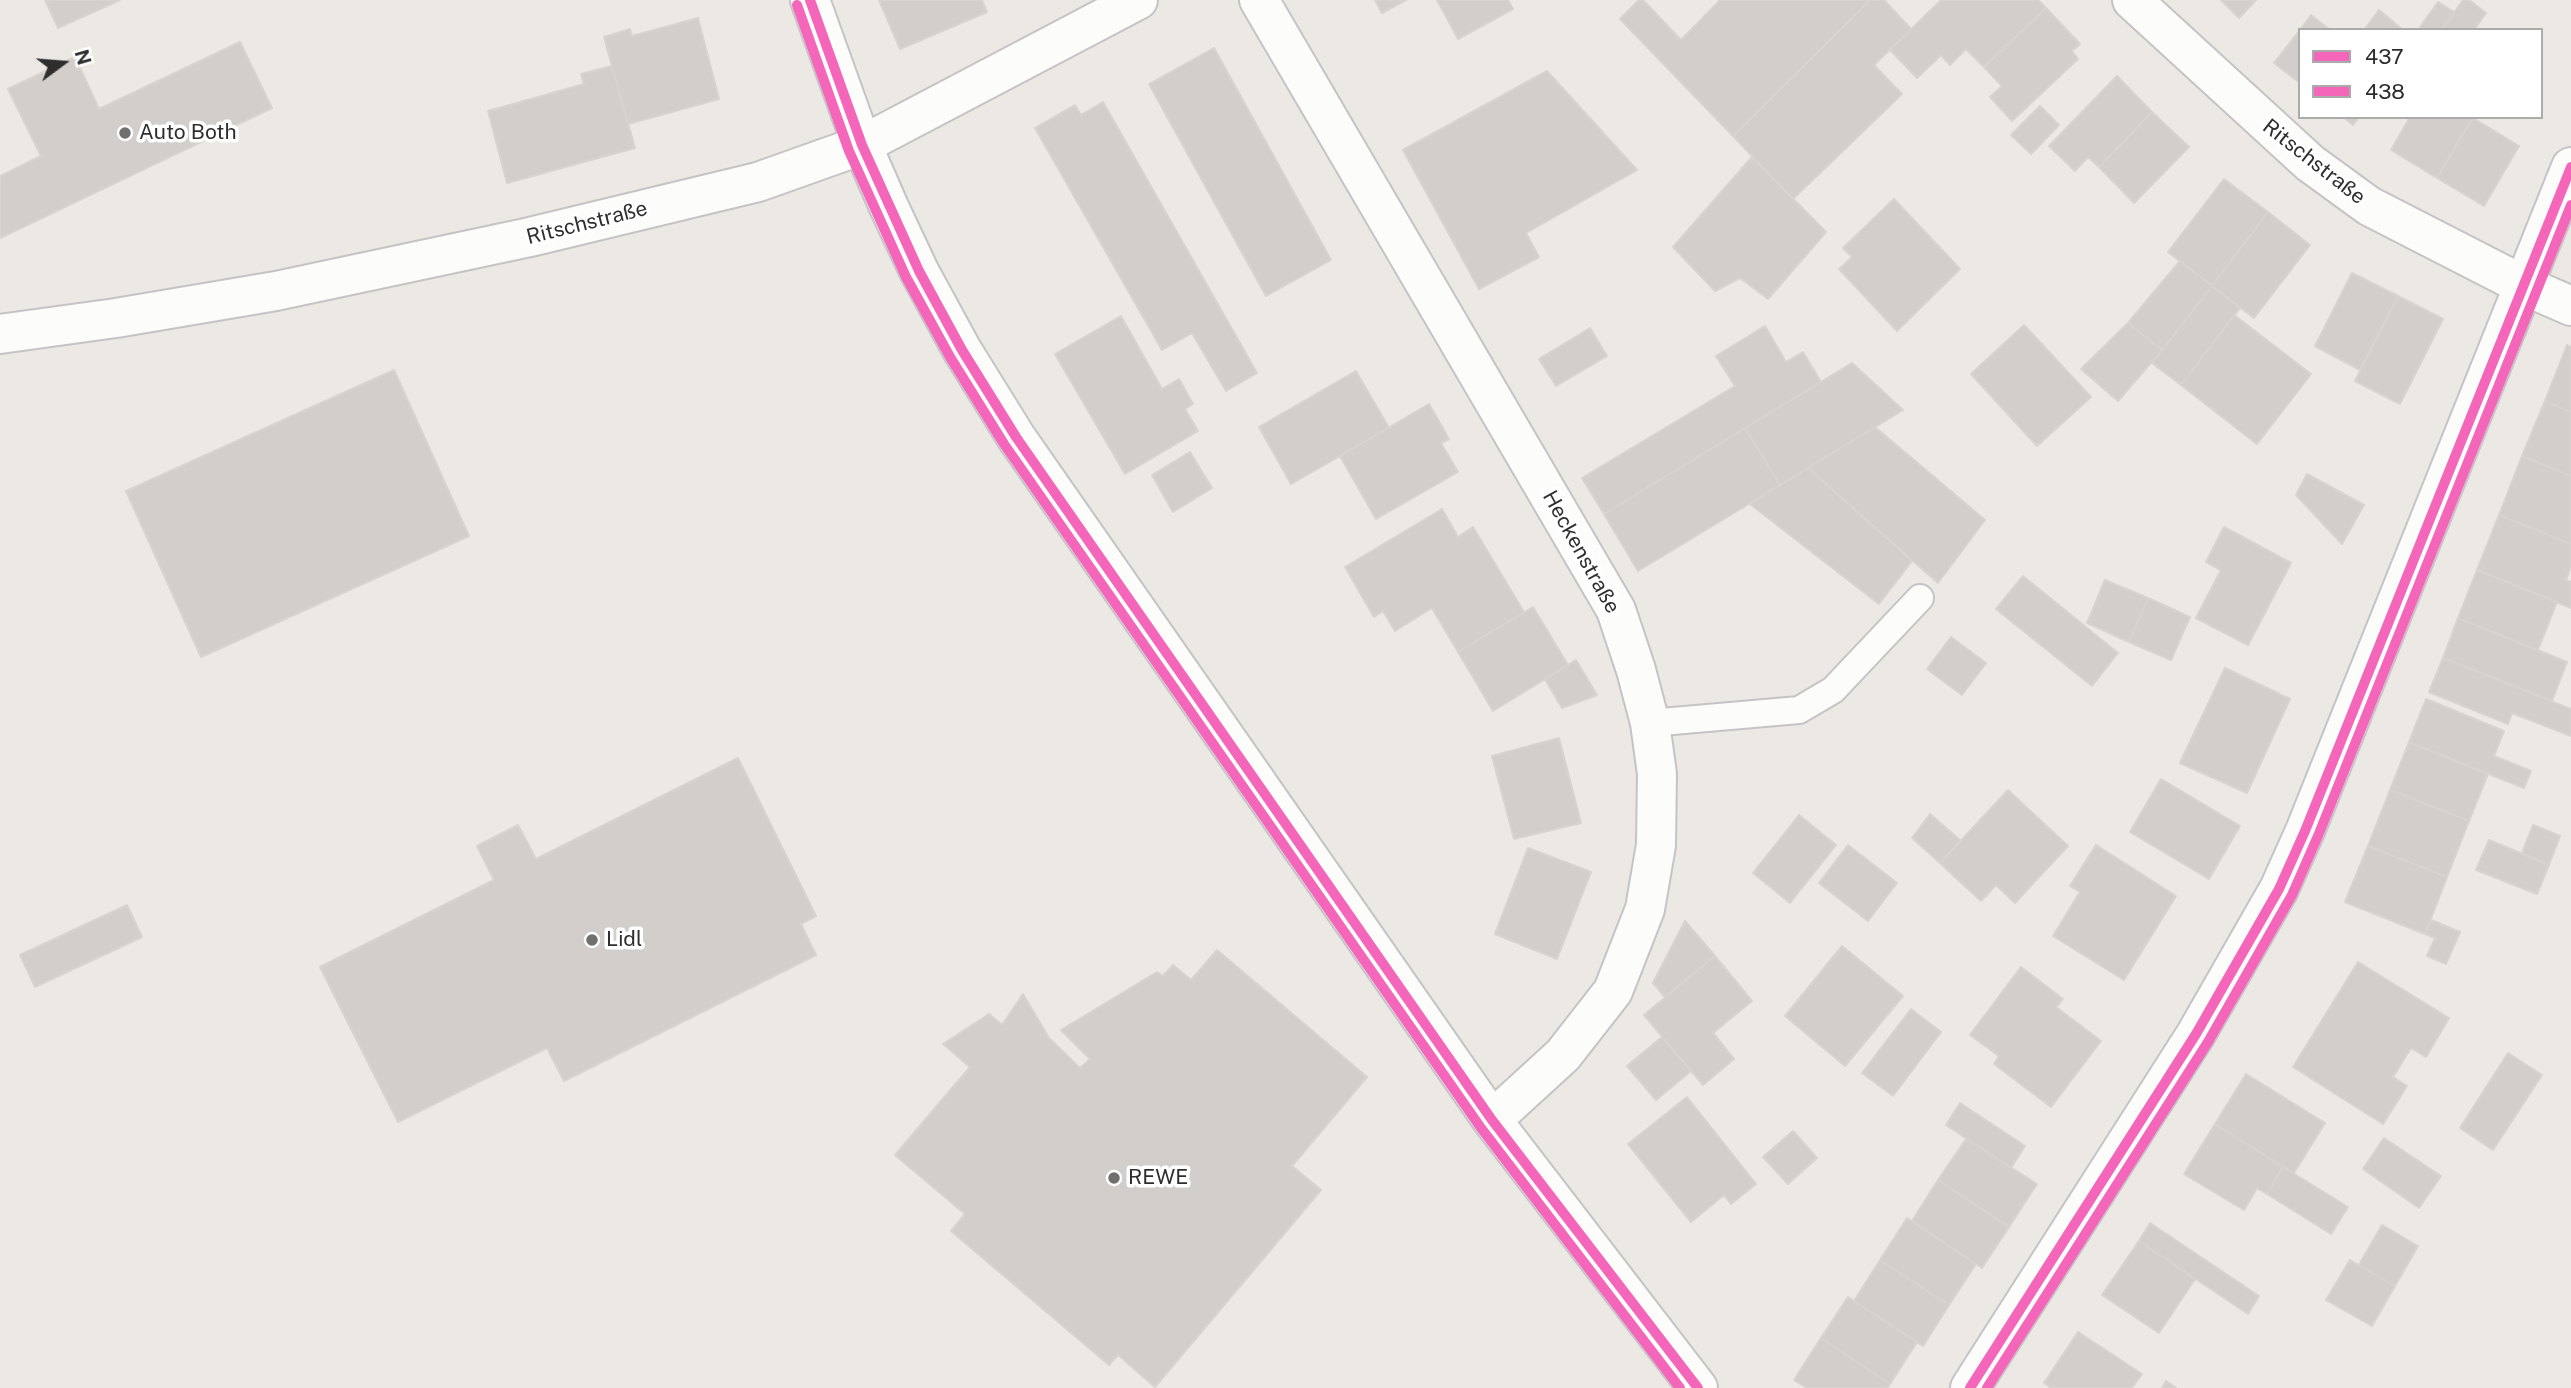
<!DOCTYPE html>
<meta charset="utf-8">
<style>
body{margin:0}
#map{position:relative;width:2571px;height:1388px;overflow:hidden;background:#ece8e4;font-family:"Public Sans",sans-serif}
canvas{display:block}
.legend{position:absolute;left:2298px;top:28px;width:245px;height:91px;box-sizing:border-box;background:#fff;border:2px solid #ababab;margin:0;padding:9px 12px;list-style:none;font-size:21px;color:#2e2e2e}
.legend li{display:flex;align-items:center;gap:14px;height:35px}
.legend b{width:35px;border:2px solid #ababab}
.north{position:absolute;left:28px;top:28px;width:70px;height:70px;-webkit-text-stroke:5px #fff;paint-order:stroke;rotate:74deg;font-size:19px;font-weight:700;line-height:28px;text-align:center;color:#2e2e2e}
.north::after{content:'';display:block;margin:auto;width:24px;height:32px;background:#2e2e2e;clip-path:polygon(50% 0,100% 100%,50% 72%,0 100%)}
</style>
<div id="map">
<canvas width="2571" height="1388"></canvas>
<ul class="legend">
<li><b style="height:9px;background:#f466ba"></b>437</li>
<li><b style="height:9px;background:#f466ba"></b>438</li>
</ul>
<div class="north">N</div>
</div>
<script>
const context = document.querySelector('canvas').getContext('2d');
context.lineJoin = 'round';
function fill(path, color) { context.fillStyle = color; context.fill(path, 'evenodd'); }
const poly = rows => new Path2D(rows.map(r => 'M' + r).join(''));
function trace(path, color, width, dash) { context.strokeStyle = color; context.lineWidth = width; context.lineCap = dash ? 'butt' : 'round'; context.setLineDash(dash || []); context.stroke(path); }
function write(font, color, halo, rows, align = 'center') {
  context.font = font + ' "Public Sans",sans-serif'; context.lineWidth = 7; context.setLineDash([]); context.textBaseline = 'middle'; context.strokeStyle = halo; context.fillStyle = color; for (const [text, x, y, turn = 0] of rows) {
    context.save(); context.translate(x, y); context.rotate((+turn || 0) * Math.PI / 180); context.textAlign = isNaN(turn) ? turn : align; if (halo) context.strokeText(text, 0, 0); context.fillText(text, 0, 0); context.restore();
  }
}
const building = poly([
 [45,0,120,0,58,28,45,0],
 [879,0,982,0,987,12,900,49,879,0],
 [1375,0,1406,0,1382,13,1375,0],
 [1437,0,1508,0,1513,9,1458,39,1437,0],
 [1639,0,1643,0,1681,40,1720,0,1870,0,1733,136,1620,19,1639,0],
 [1870,0,1884,0,1911,29,1874,65,1902,94,1793,199,1733,136,1870,0],
 [1941,0,2038,0,2046,8,1984,67,1966,49,1950,65,1941,55,1917,78,1890,50,1941,0],
 [2221,0,2256,0,2239,18,2221,0],
 [2463,0,2469,0,2486,13,2474,30,2442,30,2463,0],
 [2438,2,2454,12,2442,30,2423,30,2420,27,2438,2],
 [2046,8,2080,44,2072,51,2078,59,2012,121,1990,97,2002,86,1984,67,2046,8],
 [2379,10,2403,30,2364,30,2379,10],
 [2311,15,2330,30,2300,30,2311,15],
 [698,18,719,99,628,124,604,37,630,29,632,36,698,18],
 [2300,30,2300,83,2274,63,2300,30],
 [240,42,272,108,0,238,0,176,41,156,8,89,75,57,99,109,240,42],
 [1214,48,1331,260,1266,296,1149,84,1214,48],
 [612,66,635,148,507,183,488,111,584,84,581,74,612,66],
 [1547,71,1637,170,1526,233,1539,257,1479,289,1403,150,1547,71],
 [2117,76,2152,112,2099,167,2088,157,2075,171,2049,146,2117,76],
 [1103,102,1257,373,1226,391,1192,333,1162,350,1035,128,1075,105,1081,115,1103,102],
 [2040,106,2059,125,2031,154,2011,135,2040,106],
 [2152,112,2189,147,2134,203,2099,167,2152,112],
 [2343,117,2359,117,2353,125,2343,117],
 [2410,117,2473,117,2437,178,2391,150,2410,117],
 [2473,118,2519,146,2484,206,2437,178,2473,118],
 [1752,157,1826,232,1768,299,1740,278,1715,291,1673,247,1752,157],
 [2224,179,2268,212,2212,286,2168,252,2224,179],
 [1894,199,1960,269,1897,331,1839,269,1852,257,1843,248,1894,199],
 [2268,212,2310,245,2254,318,2212,286,2268,212],
 [2180,261,2212,286,2162,350,2128,323,2180,261],
 [2352,273,2398,296,2360,370,2315,346,2352,273],
 [2212,286,2240,308,2181,385,2152,363,2212,286],
 [2398,296,2443,319,2400,404,2355,381,2398,296],
 [2234,315,2311,374,2257,444,2181,385,2234,315],
 [1121,316,1162,389,1179,379,1193,404,1185,409,1198,431,1125,474,1055,354,1121,316],
 [2128,323,2162,350,2118,401,2081,369,2128,323],
 [2024,325,2091,397,2037,446,1971,374,2024,325],
 [1765,326,1786,362,1803,352,1821,382,1604,514,1582,478,1735,386,1716,356,1765,326],
 [1590,328,1607,356,1556,386,1539,359,1590,328],
 [2567,345,2571,347,2571,412,2545,401,2567,345],
 [1852,363,1903,410,1780,485,1745,428,1852,363],
 [394,370,469,536,201,657,126,491,394,370],
 [1356,371,1389,428,1291,484,1259,427,1356,371],
 [2545,401,2571,412,2571,476,2522,456,2545,401],
 [1429,404,1449,439,1441,443,1458,472,1376,519,1340,456,1429,404],
 [1875,427,1985,520,1938,583,1808,468,1875,427],
 [1745,428,1780,485,1638,571,1604,514,1745,428],
 [1190,452,1212,488,1173,512,1152,475,1190,452],
 [2522,456,2571,476,2571,544,2499,515,2522,456],
 [1808,468,1912,561,1879,604,1750,504,1808,468],
 [2307,474,2364,505,2342,544,2296,495,2307,474],
 [1442,509,1458,537,1473,527,1524,612,1458,652,1432,608,1395,631,1383,611,1374,617,1345,567,1442,509],
 [2499,515,2571,544,2571,566,2566,580,2571,582,2571,608,2477,570,2499,515],
 [2224,527,2291,563,2248,645,2196,618,2221,570,2206,562,2224,527],
 [2477,570,2557,602,2538,650,2458,618,2477,570],
 [2023,576,2118,653,2092,686,1996,609,2023,576],
 [2105,580,2148,598,2129,642,2087,623,2105,580],
 [2148,598,2190,617,2171,660,2129,642,2148,598],
 [1533,607,1568,665,1493,711,1458,652,1533,607],
 [2458,618,2567,662,2552,701,2443,658,2458,618],
 [1951,637,1986,663,1962,695,1927,669,1951,637],
 [2443,658,2571,709,2571,736,2512,713,2508,724,2429,692,2443,658],
 [1576,660,1597,695,1562,708,1545,679,1576,660],
 [2225,668,2290,699,2247,793,2180,763,2225,668],
 [2426,699,2504,731,2494,756,2531,771,2524,788,2409,742,2426,699],
 [1559,738,1581,823,1514,839,1492,756,1559,738],
 [2409,742,2488,774,2469,821,2390,790,2409,742],
 [738,758,816,916,801,924,816,955,564,1081,547,1048,398,1122,320,967,494,880,477,846,518,825,536,859,738,758],
 [2161,779,2240,826,2209,879,2130,832,2161,779],
 [2008,790,2068,846,2015,903,1996,885,1981,901,1940,863,2008,790],
 [2390,790,2469,821,2447,877,2368,846,2390,790],
 [1930,814,1961,841,1940,863,1912,838,1930,814],
 [1799,815,1836,845,1790,903,1753,873,1799,815],
 [2533,825,2560,836,2549,865,2522,853,2533,825],
 [2489,840,2549,865,2537,894,2476,870,2489,840],
 [1848,845,1897,883,1868,921,1819,883,1848,845],
 [2096,845,2176,896,2124,980,2053,936,2080,892,2070,886,2096,845],
 [2368,846,2447,877,2425,934,2345,902,2368,846],
 [1528,848,1591,872,1557,959,1495,934,1528,848],
 [127,905,142,937,35,987,20,955,127,905],
 [2431,920,2460,932,2446,964,2427,956,2435,938,2425,934,2431,920],
 [1685,921,1715,956,1665,997,1653,983,1685,921],
 [1842,946,1903,996,1845,1066,1785,1016,1842,946],
 [1217,950,1367,1077,1292,1166,1321,1190,1155,1387,1118,1355,1109,1365,951,1231,965,1214,895,1155,970,1067,943,1044,989,1014,1002,1025,1023,994,1049,1038,1080,1068,1090,1059,1061,1030,1157,972,1163,976,1173,965,1191,980,1217,950],
 [1715,956,1752,1001,1713,1033,1734,1059,1703,1085,1644,1015,1715,956],
 [2358,962,2449,1018,2426,1057,2411,1048,2393,1077,2407,1086,2383,1124,2293,1067,2358,962],
 [2021,967,2063,999,2056,1007,2101,1041,2051,1107,1994,1064,1999,1056,1970,1035,2021,967],
 [1911,1009,1941,1032,1893,1096,1862,1073,1911,1009],
 [1662,1037,1691,1071,1656,1100,1627,1066,1662,1037],
 [2508,1053,2542,1075,2493,1150,2460,1128,2508,1053],
 [2246,1074,2325,1123,2294,1173,2215,1124,2246,1074],
 [1687,1097,1756,1184,1731,1204,1724,1195,1691,1222,1628,1144,1687,1097],
 [1960,1103,2025,1146,2011,1168,1946,1125,1960,1103],
 [2215,1124,2283,1167,2267,1194,2257,1188,2244,1210,2184,1174,2215,1124],
 [1793,1131,1817,1158,1788,1184,1763,1157,1793,1131],
 [2384,1138,2441,1176,2419,1208,2363,1169,2384,1138],
 [1966,1139,2037,1184,2009,1227,1938,1180,1966,1139],
 [2283,1167,2348,1207,2331,1234,2267,1194,2283,1167],
 [1938,1180,2009,1227,1982,1268,1912,1221,1938,1180],
 [1907,1218,1976,1264,1949,1305,1880,1260,1907,1218],
 [2150,1223,2259,1296,2248,1314,2139,1241,2150,1223],
 [2382,1225,2418,1246,2395,1286,2359,1265,2382,1225],
 [2139,1241,2195,1279,2159,1333,2102,1295,2139,1241],
 [1880,1260,1949,1305,1923,1346,1854,1301,1880,1260],
 [2350,1260,2395,1286,2372,1326,2326,1300,2350,1260],
 [1848,1297,1917,1342,1890,1384,1821,1338,1848,1297],
 [2078,1332,2142,1374,2132,1388,2051,1388,2044,1383,2078,1332],
 [1821,1338,1890,1384,1887,1388,1807,1388,1794,1380,1821,1338],
 [2166,1381,2176,1388,2162,1388,2166,1381]
]);
fill(building, '#d1cecb');
trace(building, '#d7d4d0', 2);
const lane = poly([
 [1650,723,1799,710,1833,690,1920,598]
]);
const street = poly([
 [810,0,862,145,889,207,919,271,962,350,1016,437,1492,1120,1698,1388],
 [1259,0,1616,610,1636,670,1650,723,1657,774,1656,845,1645,909,1613,991,1563,1055,1492,1120],
 [2132,0,2310,163,2369,206,2523,285,2571,306],
 [0,334,116,318,276,291,530,237,758,182,862,145,1138,0],
 [1970,1388,2196,1034,2279,889,2305,831,2571,167]
]);
trace(lane, '#c5c4c5', 30);
trace(street, '#c5c4c5', 42);
trace(lane, '#fcfcfb', 26);
trace(street, '#fcfcfb', 38);
trace(poly([
 [810,0,862,145,919,271,962,350,1016,437,1492,1120,1698,1388],
 [1970,1388,2196,1034,2279,889,2305,831,2571,167]
]), '#f466ba', 10);
trace(poly([
 [797,5,849,151,906,277,950,357,1004,444,1481,1128,1680,1388],
 [1987,1388,2208,1042,2292,895,2318,836,2571,205]
]), '#f466ba', 10);
for (const [x, y, r, color] of [
 [125,133,7,"#706f6e"],
 [592,940,7,"#706f6e"],
 [1114,1178,7,"#706f6e"]
]) { const dot = new Path2D(); dot.arc(x, y, r, 0, 2 * Math.PI); context.fillStyle = color; context.fill(dot); trace(dot, '#fff', 2.5); }
write('21px', '#2e2e2e', '#fff', [
 ["Auto Both",139,133],
 ["Lidl",606,940],
 ["REWE",1128,1178]
], 'left');
write('21px', '#2e2e2e', '#fff', [
 ["Ritschstraße",2314,162,38],
 ["Ritschstraße",587,223,-14],
 ["Heckenstraße",1581,552,61]
]);
</script>
